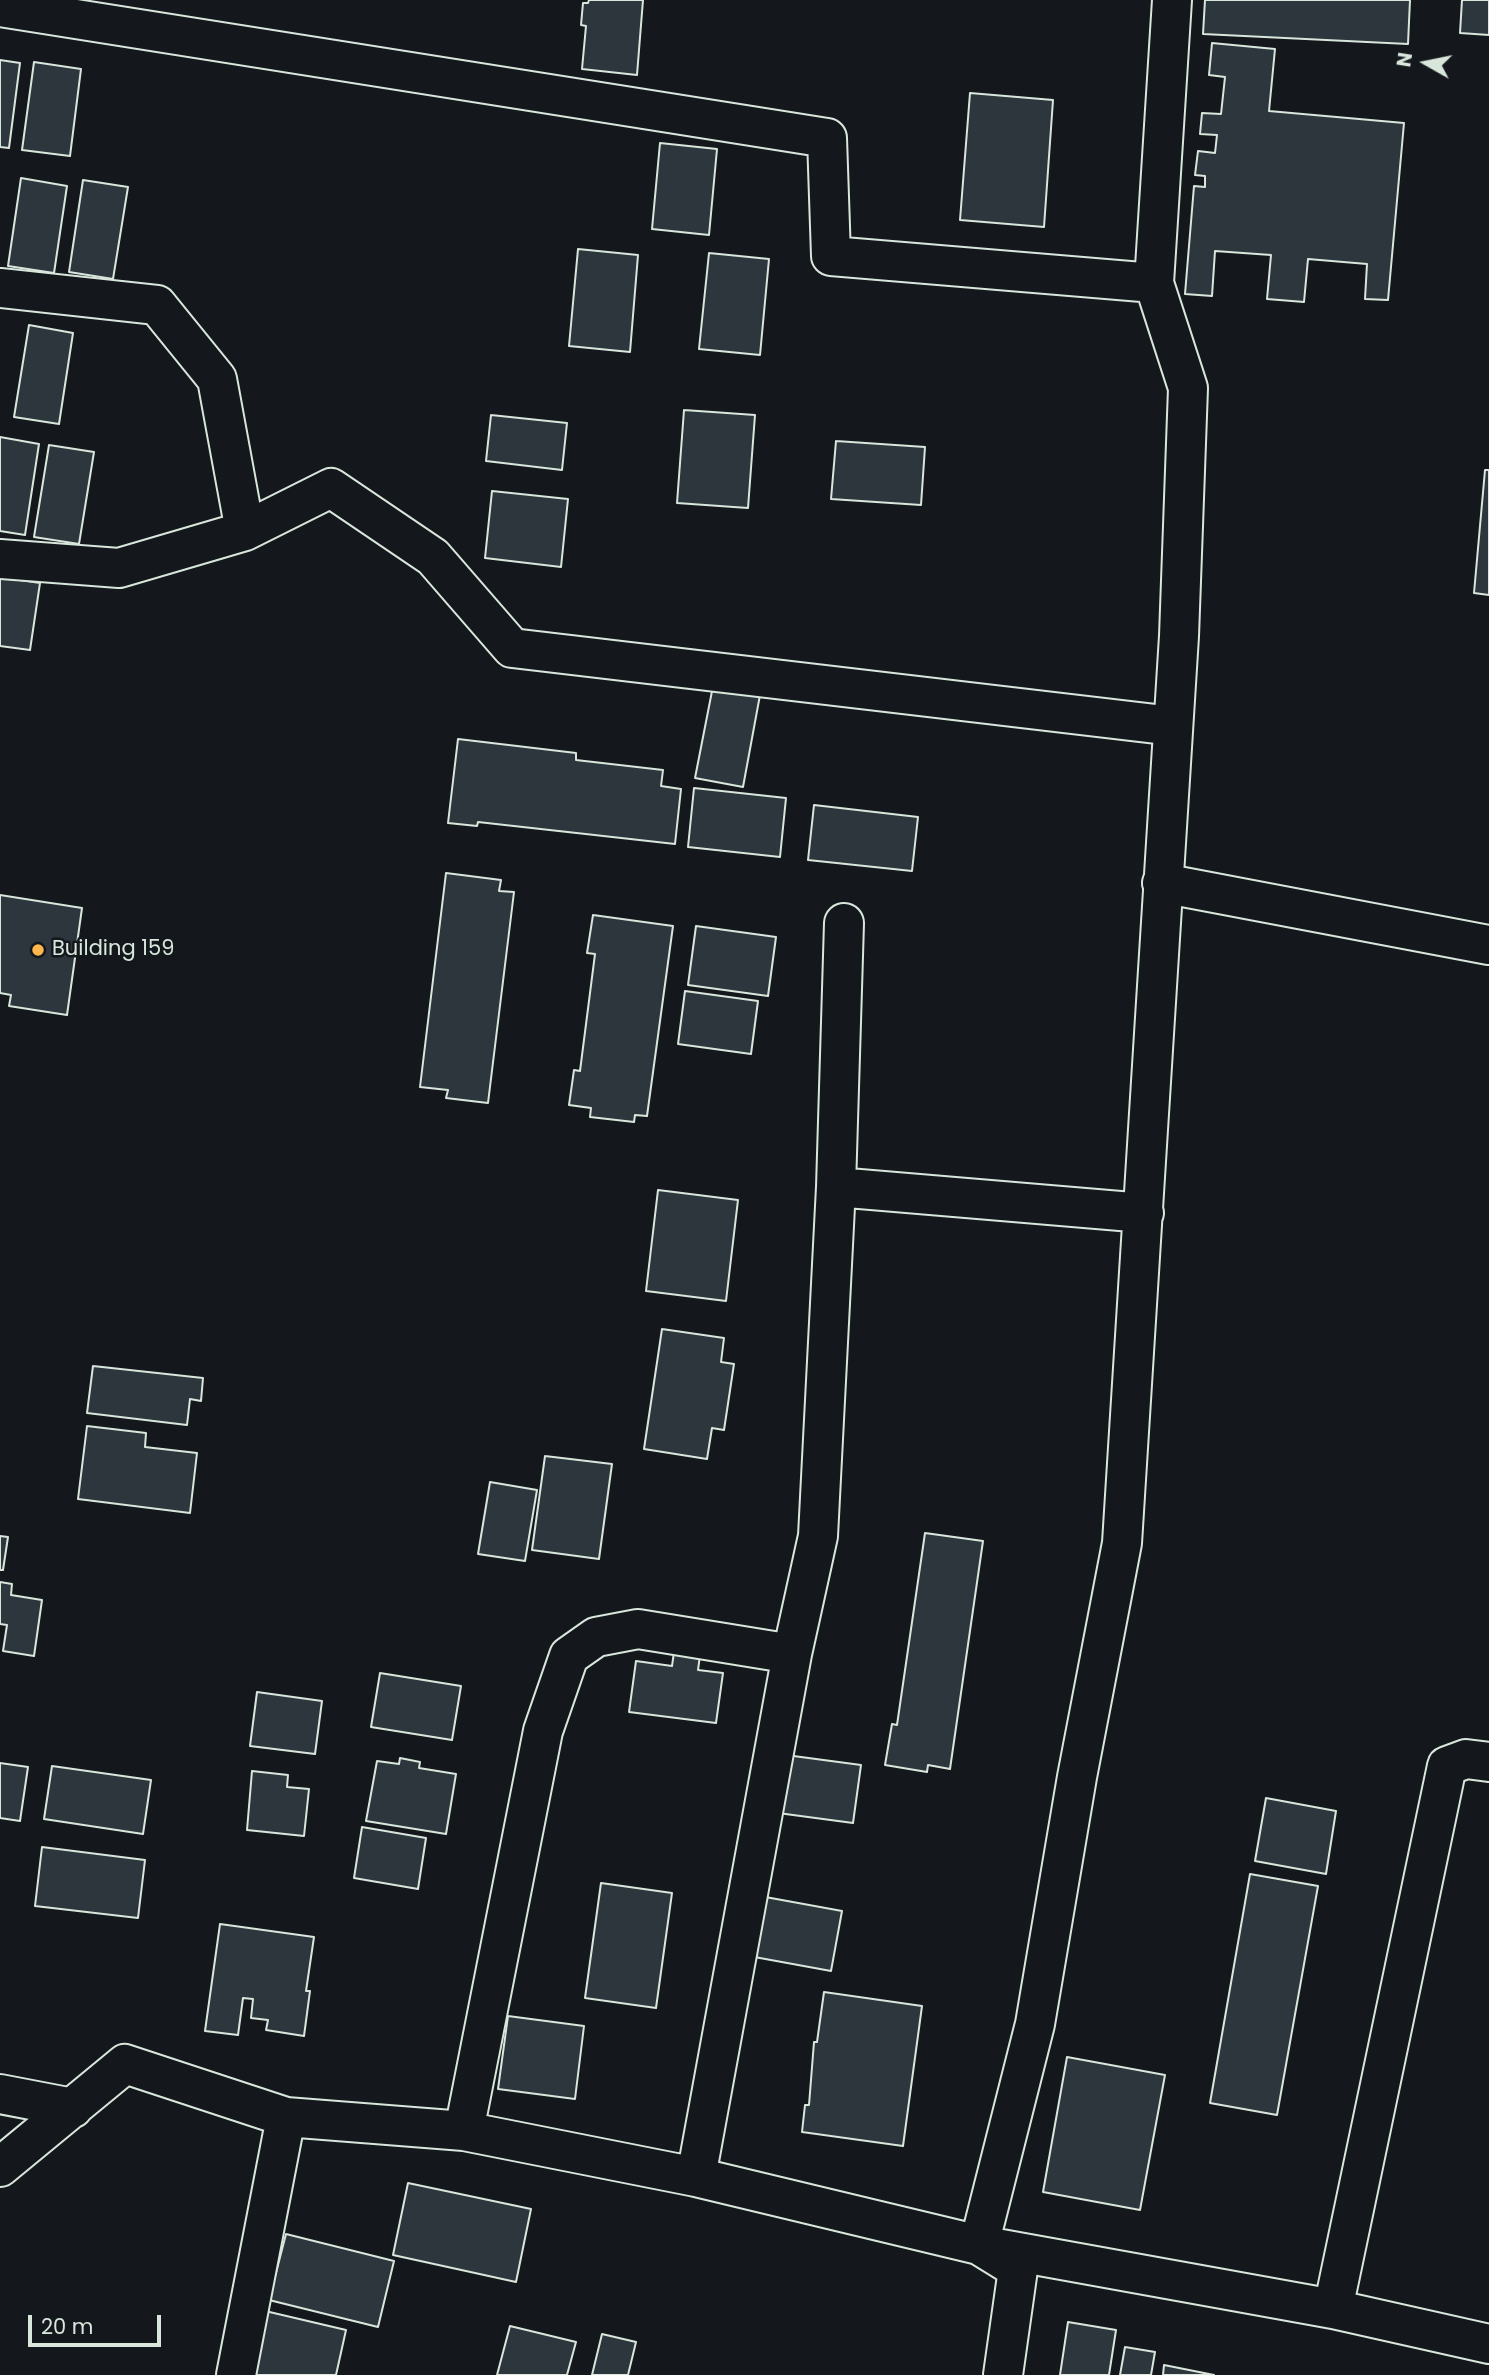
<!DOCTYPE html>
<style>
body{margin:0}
#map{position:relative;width:1489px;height:2375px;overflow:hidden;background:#14181c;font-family:Poppins,sans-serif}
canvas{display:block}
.north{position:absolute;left:1391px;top:28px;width:70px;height:70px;-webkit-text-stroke:5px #14181c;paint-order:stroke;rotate:279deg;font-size:19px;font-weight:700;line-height:28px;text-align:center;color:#d8e6dc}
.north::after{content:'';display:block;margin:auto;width:24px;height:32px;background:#d8e6dc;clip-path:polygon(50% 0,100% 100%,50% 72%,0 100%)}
.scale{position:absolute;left:28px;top:2315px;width:133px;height:32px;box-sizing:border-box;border:4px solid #d8e6dc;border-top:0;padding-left:9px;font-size:21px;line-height:24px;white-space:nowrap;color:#d8e6dc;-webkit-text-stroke:5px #14181c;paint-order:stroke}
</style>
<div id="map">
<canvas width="1489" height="2375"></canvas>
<div class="north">N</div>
<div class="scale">20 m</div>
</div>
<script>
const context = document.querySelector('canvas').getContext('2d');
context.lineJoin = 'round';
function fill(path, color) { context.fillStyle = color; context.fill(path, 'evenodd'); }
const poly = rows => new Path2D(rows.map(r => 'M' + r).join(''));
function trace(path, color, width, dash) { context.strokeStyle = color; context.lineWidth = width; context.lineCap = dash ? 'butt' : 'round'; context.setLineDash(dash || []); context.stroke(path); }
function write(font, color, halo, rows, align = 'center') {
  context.font = font + ' Poppins,sans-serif'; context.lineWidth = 5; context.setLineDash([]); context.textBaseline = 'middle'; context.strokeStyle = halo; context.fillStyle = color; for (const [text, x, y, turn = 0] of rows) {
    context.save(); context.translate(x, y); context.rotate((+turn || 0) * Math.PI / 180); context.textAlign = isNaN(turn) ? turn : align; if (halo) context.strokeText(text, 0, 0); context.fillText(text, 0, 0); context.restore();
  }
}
const building = poly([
 [589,0,643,0,637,75,582,69,586,26,581,25,583,3,588,3,589,0],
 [1205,0,1410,0,1408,44,1203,34,1205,0],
 [1462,0,1489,0,1489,35,1460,33,1462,0],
 [1212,43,1275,49,1269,111,1404,123,1388,300,1365,299,1367,264,1308,259,1304,302,1267,299,1271,255,1215,251,1212,296,1185,294,1194,186,1205,187,1205,176,1195,175,1198,151,1215,153,1217,135,1200,134,1202,113,1221,114,1225,77,1209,75,1212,43],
 [0,60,20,63,9,148,0,147,0,60],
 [34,62,81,69,70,156,22,150,34,62],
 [970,93,1053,100,1044,227,960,220,970,93],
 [660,143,717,149,709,235,652,229,660,143],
 [21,178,67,186,54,273,8,266,21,178],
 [83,180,128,187,113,279,69,272,83,180],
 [578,249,638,255,630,352,569,346,578,249],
 [709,253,769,259,760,355,699,349,709,253],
 [29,325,73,333,59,424,14,417,29,325],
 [684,410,755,415,748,508,677,503,684,410],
 [491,415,567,423,562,470,486,461,491,415],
 [0,437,39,444,25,535,0,531,0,437],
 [836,441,925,447,921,505,831,499,836,441],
 [49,445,94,452,79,544,34,537,49,445],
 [1485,470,1489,470,1489,595,1474,593,1485,470],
 [492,491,568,499,561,567,485,558,492,491],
 [0,577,40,583,30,650,0,646,0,577],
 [713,686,760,695,743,787,695,778,713,686],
 [458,739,576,753,576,760,663,770,661,786,681,789,675,844,478,822,477,826,448,823,458,739],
 [694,788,786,798,780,857,688,847,694,788],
 [814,805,918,817,912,871,808,860,814,805],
 [446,873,501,880,499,891,514,892,488,1103,446,1098,448,1090,420,1087,446,873],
 [0,895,82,908,67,1015,9,1006,11,995,0,993,0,895],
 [593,915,673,926,647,1116,635,1115,634,1122,590,1117,591,1108,569,1105,574,1070,580,1071,595,954,587,953,593,915],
 [696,926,776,937,768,996,688,985,696,926],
 [685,991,758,1001,751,1054,678,1044,685,991],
 [658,1190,738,1200,726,1301,646,1291,658,1190],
 [662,1329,724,1338,721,1362,734,1364,724,1430,712,1428,707,1459,644,1449,662,1329],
 [93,1366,203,1378,201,1401,190,1399,187,1425,87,1413,93,1366],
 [87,1426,146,1433,145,1447,197,1453,190,1513,78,1499,87,1426],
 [545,1456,612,1464,599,1559,532,1550,545,1456],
 [490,1482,537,1490,525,1561,478,1554,490,1482],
 [925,1533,983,1541,950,1769,928,1765,927,1772,885,1765,892,1724,897,1725,925,1533],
 [0,1536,8,1537,3,1570,0,1570,0,1536],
 [0,1582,12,1584,11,1595,42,1600,34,1656,3,1651,7,1625,0,1624,0,1582],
 [675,1645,701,1648,698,1670,723,1673,716,1723,629,1712,636,1661,672,1666,675,1645],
 [380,1673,461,1686,452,1740,371,1727,380,1673],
 [257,1692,322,1701,315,1754,250,1746,257,1692],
 [786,1755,861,1765,853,1823,778,1813,786,1755],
 [400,1758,420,1762,419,1768,456,1774,446,1834,366,1821,377,1761,399,1764,400,1758],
 [0,1763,28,1767,20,1821,0,1818,0,1763],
 [52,1766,151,1780,143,1834,44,1819,52,1766],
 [252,1771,288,1775,287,1787,309,1789,304,1836,247,1830,252,1771],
 [1266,1798,1336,1811,1326,1874,1255,1861,1266,1798],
 [362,1827,426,1838,418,1889,354,1878,362,1827],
 [42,1847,145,1860,138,1918,35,1906,42,1847],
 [1250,1874,1318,1886,1277,2115,1210,2103,1250,1874],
 [601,1883,672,1893,656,2008,585,1998,601,1883],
 [749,1894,842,1911,831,1971,738,1954,749,1894],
 [220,1924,314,1937,306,1991,310,1991,304,2036,266,2030,268,2020,251,2018,253,1999,243,1998,238,2035,205,2031,220,1924],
 [824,1992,922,2006,903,2146,802,2132,805,2105,809,2105,814,2042,817,2042,824,1992],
 [508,2016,584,2026,575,2099,498,2089,508,2016],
 [1067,2057,1165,2075,1140,2210,1043,2192,1067,2057],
 [408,2183,531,2209,516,2282,393,2255,408,2183],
 [286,2234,394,2261,378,2327,269,2300,286,2234],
 [261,2310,346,2330,336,2375,246,2375,261,2310],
 [1068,2322,1116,2330,1109,2375,1060,2375,1068,2322],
 [510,2326,576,2342,567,2375,497,2375,510,2326],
 [602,2334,636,2342,628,2375,592,2375,602,2334],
 [1125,2347,1155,2352,1151,2375,1120,2375,1125,2347],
 [1164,2365,1214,2375,1163,2375,1164,2365]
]);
fill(building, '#2c363c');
trace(building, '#d8e6dc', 2);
const minor = poly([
 [0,7,827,138,831,256,1154,283],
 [0,288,157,305,217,379,245,531],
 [0,559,119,568,245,531,331,488,433,557,512,648,1173,726],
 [1162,883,1489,945],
 [836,1187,1144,1213],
 [0,2094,73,2108],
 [464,2131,543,1731,569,1656,596,1637,638,1629,792,1654],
 [0,2167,125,2064,286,2117,464,2131,696,2177,979,2245,1333,2309,1489,2344],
 [696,2177,792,1654,818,1536,836,1187,844,923],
 [1333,2309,1447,1766,1466,1759,1489,1762],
 [236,2375,286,2117],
 [1003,2375,1018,2269,979,2245,1035,2024,1077,1777,1122,1543,1179,636,1188,388,1154,283,1172,0]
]);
trace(minor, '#d8e6dc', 42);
trace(minor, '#14181c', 38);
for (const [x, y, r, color] of [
 [38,950,7,"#ffb74d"]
]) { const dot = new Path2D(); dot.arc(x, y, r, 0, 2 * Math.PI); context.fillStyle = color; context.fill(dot); trace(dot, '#14181c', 2.5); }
write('21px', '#d8e6dc', '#14181c', [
 ["Building 159",52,950]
], 'left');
</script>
